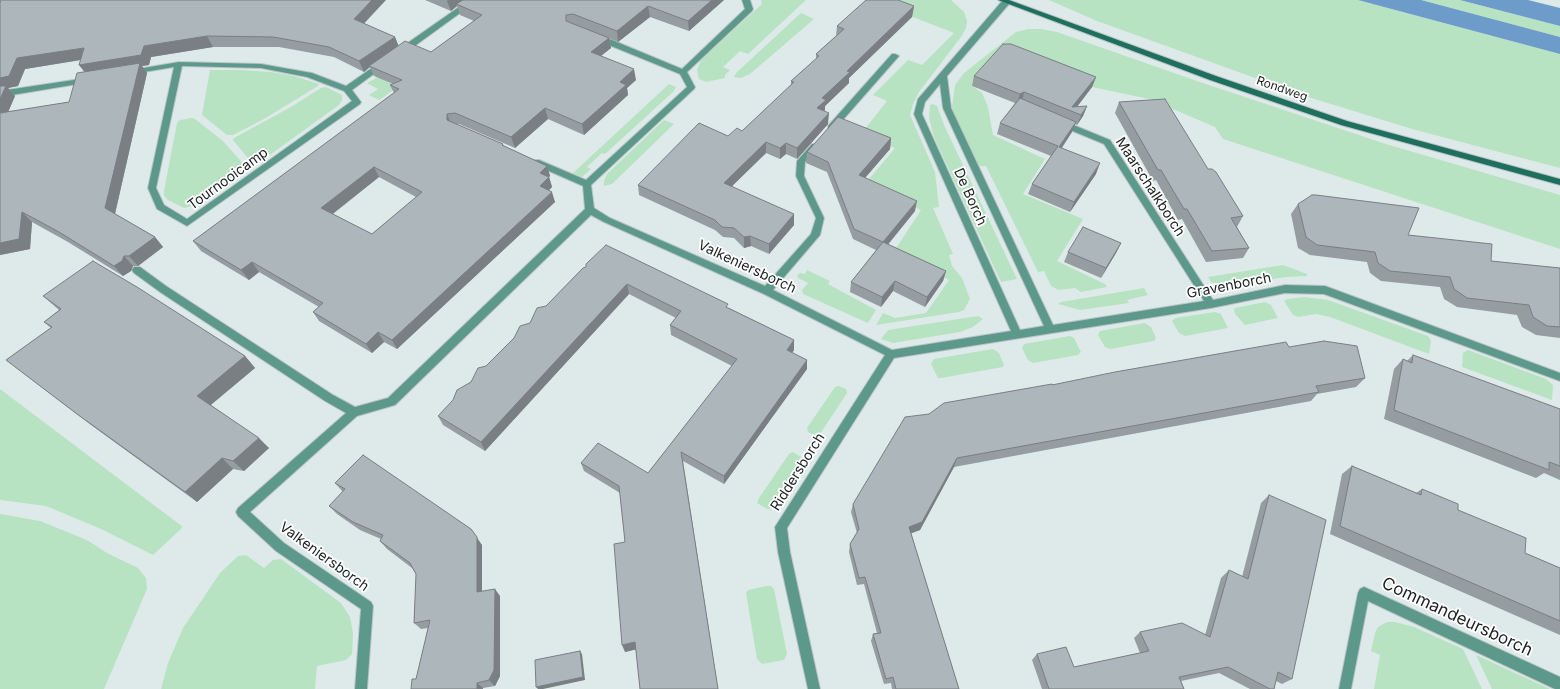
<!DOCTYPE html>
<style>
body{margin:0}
canvas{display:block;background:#dee9e9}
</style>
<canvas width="1560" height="689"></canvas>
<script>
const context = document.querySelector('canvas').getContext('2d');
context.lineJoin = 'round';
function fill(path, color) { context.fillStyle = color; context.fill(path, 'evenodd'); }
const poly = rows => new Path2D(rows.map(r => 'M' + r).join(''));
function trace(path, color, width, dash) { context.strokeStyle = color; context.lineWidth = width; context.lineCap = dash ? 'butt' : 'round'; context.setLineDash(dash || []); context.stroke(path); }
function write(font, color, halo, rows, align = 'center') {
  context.font = font + ' Inter,sans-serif'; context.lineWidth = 3.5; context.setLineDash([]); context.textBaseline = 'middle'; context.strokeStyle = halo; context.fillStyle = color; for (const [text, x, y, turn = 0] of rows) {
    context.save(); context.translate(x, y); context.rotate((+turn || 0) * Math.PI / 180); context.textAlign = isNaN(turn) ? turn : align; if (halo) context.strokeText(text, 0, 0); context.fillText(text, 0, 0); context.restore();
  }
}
fill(poly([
 [761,0,806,0,748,54,740,51,723,67,730,70,725,75,725,78,706,82,699,79,697,70,701,60,762,4],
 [869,0,951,0,964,12,967,21,966,28,961,37,919,92,913,104,910,115,935,172,939,207,933,208,953,254,949,255,952,266,962,278,970,299,964,310,959,312,876,325,883,313,895,318,926,313,949,280,893,253,921,210,864,185,895,148,861,134,887,101,873,95,908,60,922,65,954,33],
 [1049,0,1358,0,1560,54,1560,168,1412,129,1305,96,1097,21],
 [1421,0,1460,0,1560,26,1560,37],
 [801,13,814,19,750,74,741,78,734,77,736,73],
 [1029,29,1041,29,1057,32,1194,80,1386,144,1560,195,1560,249,1223,139,1215,127,1168,107,1168,103,1092,87,1003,52,972,86,982,93,988,107,993,135,1045,159,1023,194,1083,219,1057,261,1105,284,1107,287,1081,292,1075,288,1058,290,1055,288,1051,286,1044,271,1038,272,986,166,979,166,955,117,952,107,955,85,964,73,1016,32],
 [210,70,241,70,271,72,294,76,319,84,318,86,264,119,233,135,227,135,202,115],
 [378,77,398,87,379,100,369,95,378,89,367,83],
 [669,84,676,87,673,92,605,154,602,153,587,167,591,169,582,177,573,173],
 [326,87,342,95,342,100,339,105,260,162,252,163,233,140,234,138,291,107,321,88],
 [933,104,937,106,944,125,1017,279,1001,282,934,137,929,118,930,105],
 [192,118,195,119,223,141,247,168,247,171,201,204,184,208,168,200,164,196,164,191,177,123,180,120],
 [664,120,674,124,612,184,604,186,604,181,607,174],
 [1283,265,1307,274,1307,276,1286,277,1224,287,1211,282,1208,277],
 [807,270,830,281,828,284,876,310,868,323,803,294,802,290,808,283,798,278,797,275,800,273,805,274],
 [1144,288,1148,295,1127,300,1129,303,1080,310,1058,304,1061,302],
 [1304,297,1328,300,1428,336,1431,341,1429,354,1330,317,1316,314,1298,317,1293,315,1284,301,1287,299],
 [1265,302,1271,305,1278,318,1245,325,1235,314,1234,310,1235,308],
 [1215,312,1221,314,1228,328,1185,336,1179,333,1172,321,1175,318],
 [978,316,983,319,973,327,960,332,893,343,881,339,888,330],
 [1145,323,1151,327,1156,338,1154,341,1110,349,1105,347,1098,335,1100,331],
 [1070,336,1074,338,1081,352,1078,355,1033,363,1028,360,1022,348,1024,344],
 [993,349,999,353,1004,365,1003,367,941,378,938,378,931,364,934,359],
 [1468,350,1546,379,1553,385,1552,400,1462,367,1463,353],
 [839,386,846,389,847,393,820,434,815,436,808,432,807,428,835,387],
 [0,389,179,524,182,526,181,529,153,555,101,529,46,506,0,500],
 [793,452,801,457,802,462,781,494,774,508,767,509,757,503,759,498,789,454],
 [0,514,40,521,87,540,107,553,138,568,146,578,147,589,104,689,0,689],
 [246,555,264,568,273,560,281,559,341,603,350,617,353,633,352,654,346,660,317,666,315,689,161,689,168,663,183,628,220,573,238,556],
 [767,586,771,586,774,589,787,654,784,660,762,664,757,659,746,593,748,590],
 [1387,622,1395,622,1414,627,1463,649,1482,689,1374,689,1380,655,1371,651,1375,633,1378,627],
 [1476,655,1550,689,1492,689]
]), '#b8e3c3');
fill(poly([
 [1358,0,1421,0,1560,37,1560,54],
 [1460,0,1528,0,1560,8,1560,26]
]), '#6d9bca');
const minor = poly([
 [469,0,478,0,405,53,399,53,399,49,469,0],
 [742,0,750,0,753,9,752,11,687,72,695,87,694,89,591,185,594,208,610,218,765,286,811,234,816,218,796,176,797,161,812,144,818,144,819,146,818,148,805,162,804,176,824,218,820,235,773,290,892,350,1011,331,914,114,918,99,1003,0,1007,0,1010,2,1009,4,947,76,951,108,1053,325,1204,301,1104,144,1058,125,1058,121,1061,120,1110,140,1213,300,1285,285,1325,286,1560,373,1560,381,1324,294,1285,293,1211,308,894,358,787,528,790,552,820,689,808,689,778,552,775,527,885,355,764,294,604,222,591,215,395,405,357,416,250,512,284,543,371,602,373,606,367,689,355,689,361,609,276,551,238,516,236,512,238,508,346,413,325,401,160,292,134,273,132,270,134,267,140,267,166,286,333,395,355,407,388,398,585,209,583,186,533,164,532,162,533,160,539,160,586,180,687,87,680,74,594,39,594,35,600,35,682,69,745,9,742,0],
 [940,84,943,108,1044,326,1020,330,922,114,925,102,940,84],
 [892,54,895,54,899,56,834,130,828,130,828,126,892,54],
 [179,62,261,64,312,73,346,86,379,63,382,63,386,65,352,90,361,102,360,104,187,226,157,209,148,188,174,67,132,74,128,72,132,70,179,62],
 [182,66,261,68,307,77,344,91,352,101,187,219,164,205,156,188,182,66],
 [87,78,90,78,90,82,0,97,0,91,87,78],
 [1364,587,1560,677,1560,689,1555,689,1368,601,1351,689,1339,689,1358,593,1360,589,1364,587]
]);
const secondary = poly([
 [998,0,1009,0,1216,76,1347,121,1560,179,1560,185,1341,125,1210,80,998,0]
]);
trace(minor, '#bbc5c5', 2);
trace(secondary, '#bbc5c5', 2);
fill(minor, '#5d998a');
fill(secondary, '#1f6f5f');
fill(poly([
 [425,0,724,0,689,31,650,17,618,42,609,38,611,48,601,56,636,80,627,88,628,95,584,135,548,119,515,148,459,124,456,124,503,144,504,146,547,166,550,176,549,177,552,187,549,190,555,202,397,349,384,342,372,353,319,321,313,312,319,307,259,272,249,280,201,251,193,241,394,93,390,85,393,84,374,76,370,67,364,72,334,57,279,47,213,47,151,57,149,65,142,66,147,73,115,214,155,237,163,247,138,266,133,266,131,271,123,276,68,242,32,222,30,249,0,255,0,3,364,24,395,37,398,45,431,52,474,21,460,15,457,6,451,11],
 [81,60,79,65,85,72,69,102,8,112,15,96,8,88,18,86,25,69],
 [379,177,416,197,372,234,333,214],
 [914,6,912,17,849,78,849,83,825,106,825,110,824,111,828,124,797,159,786,154,780,159,766,153,732,186,794,225,769,254,751,246,744,248,734,238,723,237,715,230,639,195,638,185,728,136,742,131,791,85,791,81,816,59,816,54,836,36,837,26],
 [974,76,1096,77,1092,87,1077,107,1087,106,1083,116,1077,125,1075,124,1072,132,1062,148,1096,174,1070,212,1028,194,1032,184,1051,156,997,134,1000,123,1015,103,972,86],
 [1119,102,1208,169,1243,216,1237,227,1249,248,1243,258,1206,262,1182,219,1178,220,1156,180,1153,181,1115,113],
 [891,138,890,149,865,178,915,211,888,244,946,271,943,281,925,307,893,291,881,307,850,292,851,282,876,250,853,239,827,172,806,163,807,152],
 [1298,204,1408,235,1491,261,1560,268,1560,338,1536,335,1522,327,1517,315,1457,307,1444,299,1440,287,1381,281,1370,273,1367,262,1310,255,1298,248,1291,214],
 [1121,243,1116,253,1101,278,1064,262,1068,252],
 [583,268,729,308,794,340,794,350,792,353,807,360,807,369,724,484,683,461,718,689,640,689,636,649,625,652,625,542,620,493,584,471,581,463,648,473,732,366,671,335,670,325,676,318,629,294,485,451,443,425,438,416,486,366,530,323,546,306],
 [43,296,245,356,255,368,211,405,269,448,244,471,233,469,197,502,91,425,6,360,51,328,44,322,59,310],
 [1289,347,1365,378,1356,387,1317,394,1311,401,954,467,920,530,911,533,959,689,892,689,891,683,884,684,871,641,873,634,877,633,864,584,857,585,849,552,850,544,857,533,851,512,853,504,929,414,1052,385],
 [1413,355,1560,409,1560,480,1544,473,1536,478,1384,419,1394,369,1403,359,1407,361],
 [1352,466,1416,493,1422,489,1458,510,1525,553,1560,568,1560,635,1330,534,1342,474],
 [335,483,482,545,482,591,500,596,500,676,495,686,483,688,416,679,428,628,421,629,414,623,416,574,412,568,387,549,380,541,381,539,360,530,337,514,329,506,343,492],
 [1269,495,1292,679,1282,684,1276,681,1274,689,1250,689,1219,673,1181,681,1184,689,1042,689,1032,660,1037,654,1074,667,1140,653,1134,638,1140,632,1205,635,1221,578,1229,570,1242,577,1261,503]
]), '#959da0');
fill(poly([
 [372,0,386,0,358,30,354,19],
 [448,0,466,0,456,4,457,6,451,11,447,1],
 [712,0,724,0,689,31,688,21],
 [648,6,650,17,618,42,617,31],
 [914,6,912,17,849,78,849,83,825,106,825,110,816,119,817,108,822,98,847,71],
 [207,36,213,47,151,57,149,65,142,66,147,73,114,218,105,208,87,75,79,65,144,46],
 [395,37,399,47,369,66,370,67,364,72,359,61],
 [609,38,611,48,593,62,591,52],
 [84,48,92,58,25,69,18,86,8,88,15,96,3,124,0,121,0,78,17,58],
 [634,69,636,80,627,88,628,95,584,135,582,124,620,82],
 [1096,77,1092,87,1073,112,1072,107],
 [1024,92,1022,102,1017,104,1020,94],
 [1087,106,1083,116,1077,125,1081,115],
 [545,108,548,119,515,148,511,137],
 [829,113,828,124,797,159,797,148],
 [447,114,451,124,447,120],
 [1076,122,1072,132,1055,157,1059,147],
 [891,138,890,149,858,186,859,175],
 [766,142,766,153,725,193,724,183],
 [786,143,786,154,780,159,780,148],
 [1100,163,1096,174,1070,212,1074,202],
 [547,166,550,176,547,179,549,177,552,187,543,196,540,186,540,173],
 [374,167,379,177,327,218,321,208],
 [552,192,555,202,397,349,392,340],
 [917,201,915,211,882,252,883,242],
 [22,212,32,222,30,249,0,255,0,243],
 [794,214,794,225,769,254,769,244],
 [750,236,751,246,744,248,744,237],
 [155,237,163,247,138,266,129,256],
 [1121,243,1116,253,1101,278,1106,268],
 [124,256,133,266,131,271,123,276,114,266],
 [252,262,259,272,249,280,241,270],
 [946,271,943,281,925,307,927,297],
 [895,281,893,291,881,307,882,297],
 [627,284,629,294,485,451,481,442],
 [378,332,384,342,372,353,366,344],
 [794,340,794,350,787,360,787,350],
 [245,356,255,368,208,407,197,396],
 [807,360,807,369,724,484,724,476],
 [259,438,269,448,244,471,233,461],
 [222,458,233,469,197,502,185,492],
 [957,458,954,467,920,530,907,535,909,527],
 [471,529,482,545,482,599,477,592],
 [495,589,500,596,500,676,495,686,489,680],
 [635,642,638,649,625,652,622,645],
 [580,651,582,654,585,680,543,689,538,689,536,687],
 [477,683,483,688,483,689,477,689]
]), '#797f82');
const building = poly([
 [1,0,372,0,354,19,395,37,359,61,329,47,273,37,207,36,144,46,141,55,79,65,84,48,17,58,9,76,0,78,0,3,1,0],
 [463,0,712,0,688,21,648,6,617,31,573,14,566,15,566,21,609,38,591,52,634,69,620,82,626,85,582,124,545,108,511,137,455,113,447,114,447,120,503,144,502,145,547,166,540,173,549,177,540,186,552,192,392,340,378,332,366,344,313,312,323,303,252,262,241,270,193,241,399,89,390,85,402,80,369,66,405,41,431,52,482,15,456,4,463,0],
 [374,167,422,192,372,234,321,208,374,167],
 [866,0,898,0,914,6,847,71,850,72,822,98,826,100,817,108,829,113,797,148,786,143,780,148,766,142,724,183,794,214,769,244,750,236,744,237,734,228,722,227,715,220,638,185,699,123,728,136,737,128,742,131,794,82,791,81,819,56,816,54,844,29,837,26,866,0],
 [1003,44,1011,44,1096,77,1072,107,1087,106,1081,115,1024,92,1020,94,974,76,1003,44],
 [140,63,105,208,155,237,129,256,124,256,122,261,114,266,59,232,22,212,19,239,0,243,0,113,69,102,77,73,140,63],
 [0,86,6,86,0,99,0,86],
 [1020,98,1076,122,1059,147,1100,163,1074,202,1032,184,1058,146,1000,123,1020,98],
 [1165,99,1208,169,1212,169,1216,172,1243,216,1231,218,1249,248,1212,251,1187,209,1184,209,1161,170,1158,170,1119,102,1165,99],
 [838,117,891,138,859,175,917,201,883,242,946,271,927,297,895,281,882,297,851,282,883,242,854,229,828,162,807,152,838,117],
 [1312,195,1316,195,1419,208,1408,235,1492,244,1491,261,1560,268,1560,327,1547,326,1533,317,1529,305,1467,298,1454,289,1450,277,1390,271,1378,263,1375,252,1317,245,1306,237,1298,204,1312,195],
 [1083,227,1121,243,1106,268,1068,252,1083,227],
 [606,245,728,304,726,307,794,340,787,350,807,360,724,476,681,452,718,689,640,689,635,642,622,645,614,544,625,542,619,486,581,463,598,443,648,473,737,359,670,325,681,311,627,284,481,442,438,416,453,400,457,390,471,382,478,368,486,366,514,338,520,326,530,323,537,308,546,306,583,268,586,267,586,264,606,245],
 [93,261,137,287,245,356,197,396,259,438,233,461,222,458,185,492,77,414,6,360,52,327,44,322,61,309,43,296,93,261],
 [1324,341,1357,346,1365,378,1316,386,1319,392,957,458,922,522,909,527,959,689,896,689,893,677,886,679,873,634,881,633,865,577,859,578,850,544,859,529,853,504,905,417,929,414,944,403,1052,384,1052,385,1115,372,1286,342,1289,347,1324,341],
 [1413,355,1560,409,1560,466,1549,462,1549,470,1394,410,1403,359,1412,363,1413,355],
 [363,455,471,529,477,537,477,592,495,589,494,670,489,680,477,683,477,689,411,689,412,679,416,679,430,620,414,623,416,574,410,563,380,541,383,535,353,522,329,506,345,489,335,483,363,455],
 [1352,466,1421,495,1422,489,1458,504,1458,510,1526,538,1525,553,1560,568,1560,621,1340,526,1352,466],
 [1269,495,1326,520,1292,679,1278,672,1274,689,1270,689,1228,667,1179,677,1184,689,1049,689,1037,654,1066,647,1074,667,1149,651,1140,632,1182,623,1210,637,1229,570,1248,579,1269,495],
 [580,651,583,677,536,687,535,660,580,651]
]);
fill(building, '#adb6ba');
trace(building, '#797f82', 1);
write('12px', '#1c2020', '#fff', [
 ["Rondweg",1282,89,19]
]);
write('14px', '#1c2020', '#fff', [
 ["Tournooicamp",228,179,-36],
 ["Maarschalkborch",1150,187,57],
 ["De Borch",970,197,66],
 ["Valkeniersborch",747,267,25],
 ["Gravenborch",1229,286,-11],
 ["Riddersborch",798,472,-58],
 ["Valkeniersborch",324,557,36]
]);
write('17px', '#1c2020', '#fff', [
 ["Commandeursborch",1457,617,25]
]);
</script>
